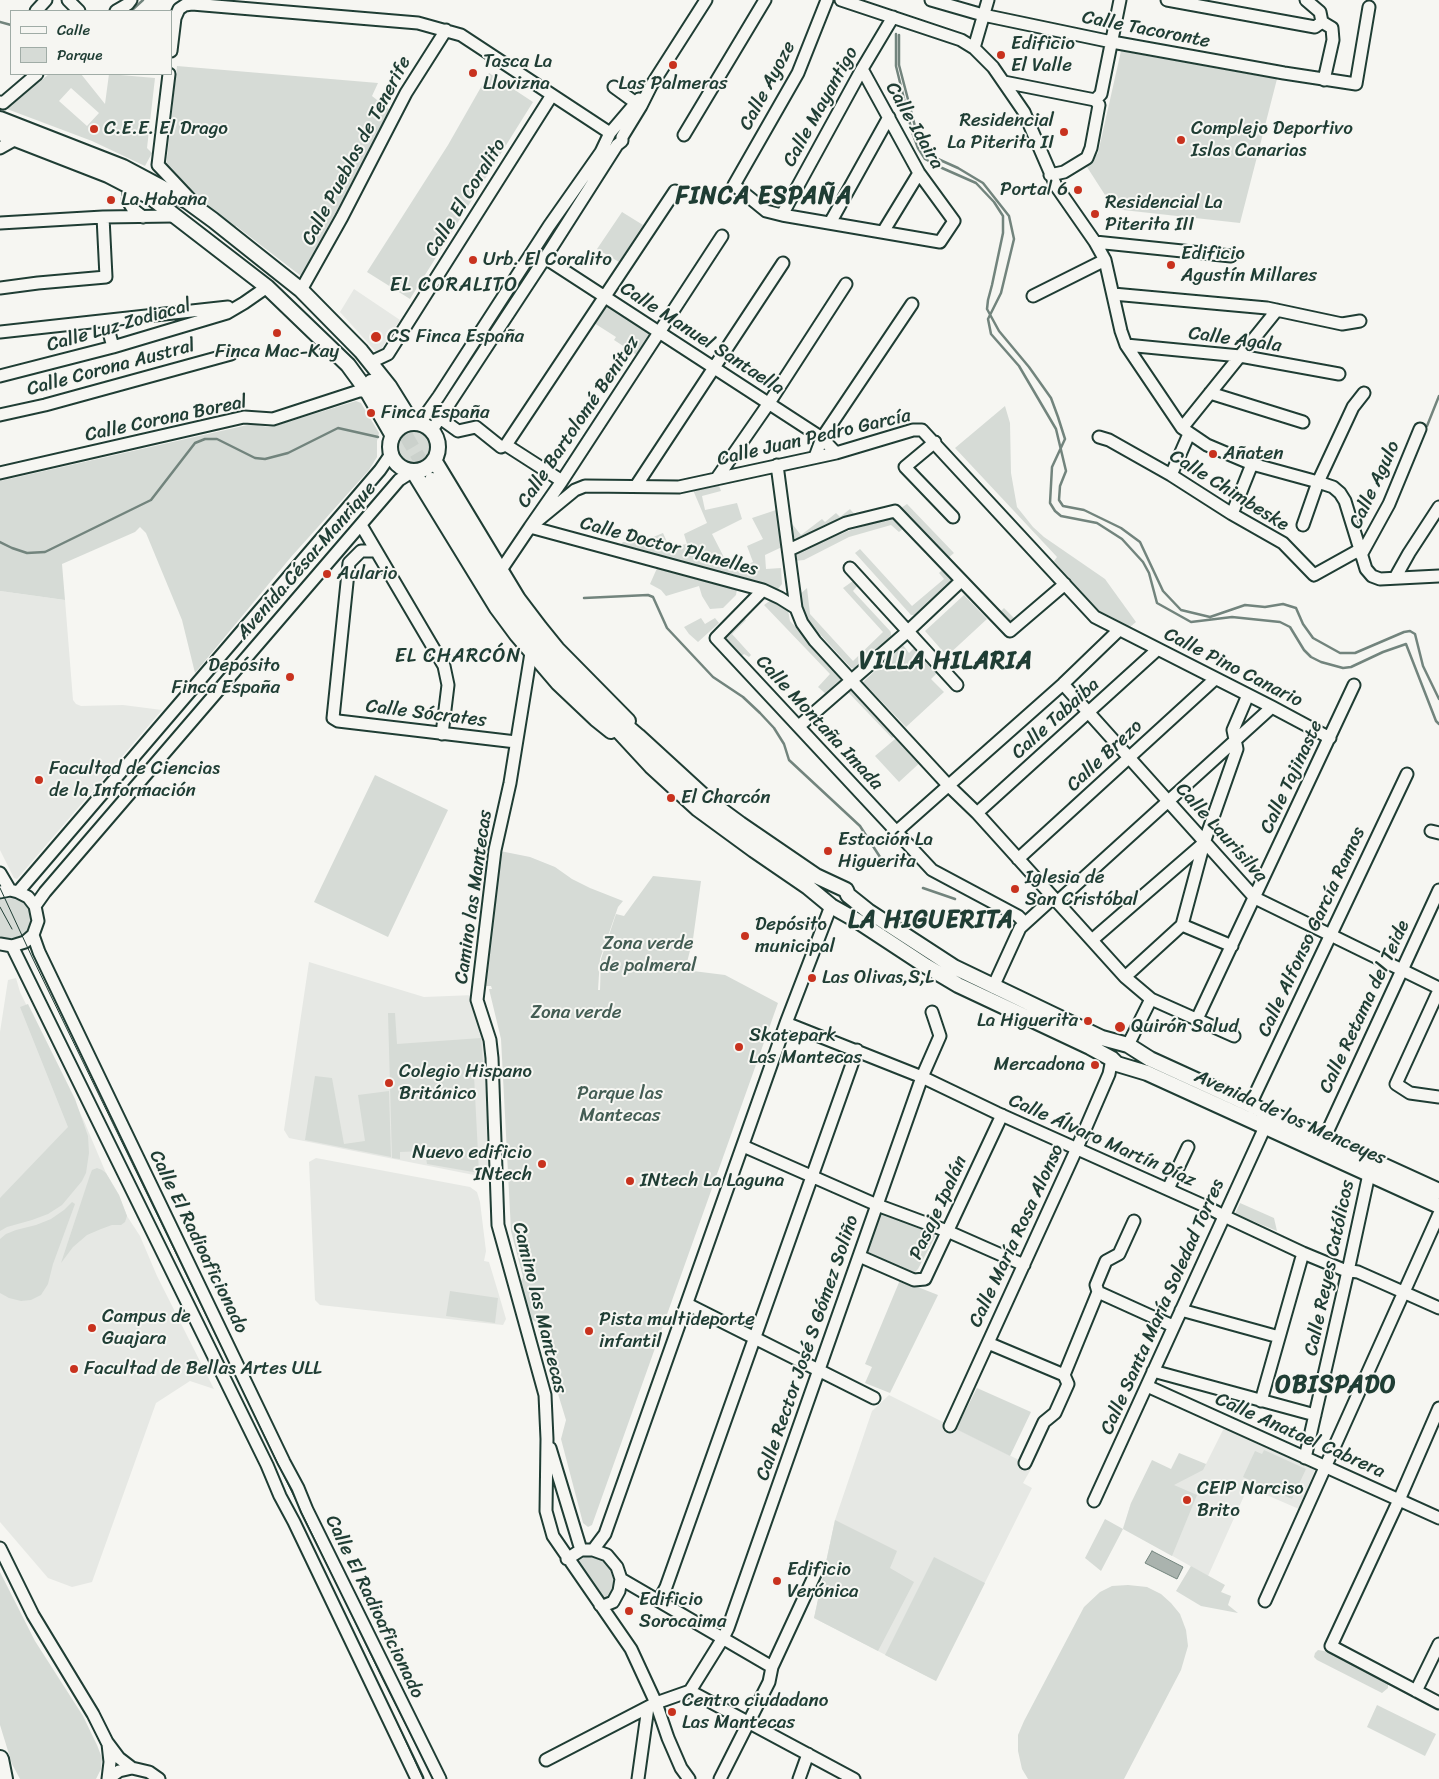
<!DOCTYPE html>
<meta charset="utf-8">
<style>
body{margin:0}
#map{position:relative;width:1439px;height:1779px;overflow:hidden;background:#f6f6f2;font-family:Sriracha,sans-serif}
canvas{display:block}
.legend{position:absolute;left:10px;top:10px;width:162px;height:65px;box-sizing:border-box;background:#f6f6f2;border:1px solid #a0aca6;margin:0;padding:6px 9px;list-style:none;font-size:15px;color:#1f3d34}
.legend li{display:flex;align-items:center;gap:10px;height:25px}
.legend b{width:25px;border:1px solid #a0aca6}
</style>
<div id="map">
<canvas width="1439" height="1779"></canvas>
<ul class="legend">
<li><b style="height:6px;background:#f6f6f2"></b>Calle</li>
<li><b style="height:14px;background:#d6dbd6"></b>Parque</li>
</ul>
</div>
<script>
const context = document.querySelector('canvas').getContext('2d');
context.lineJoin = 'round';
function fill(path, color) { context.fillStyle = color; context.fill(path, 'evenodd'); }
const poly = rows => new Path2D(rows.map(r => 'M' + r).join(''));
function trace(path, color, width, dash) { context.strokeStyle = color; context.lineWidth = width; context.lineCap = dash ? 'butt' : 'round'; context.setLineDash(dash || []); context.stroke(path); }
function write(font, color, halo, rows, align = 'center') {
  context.font = font + ' Sriracha,sans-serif'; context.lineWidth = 4; context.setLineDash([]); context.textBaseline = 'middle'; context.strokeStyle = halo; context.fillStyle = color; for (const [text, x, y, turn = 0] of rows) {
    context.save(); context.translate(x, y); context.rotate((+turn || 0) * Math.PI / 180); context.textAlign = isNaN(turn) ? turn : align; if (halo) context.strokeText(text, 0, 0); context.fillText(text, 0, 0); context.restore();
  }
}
fill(poly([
 [354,289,400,320,378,354,340,312],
 [0,591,65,600,73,700,76,704,81,706,123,705,162,710,17,879,14,878,0,850],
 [309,962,424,997,474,995,484,1036,489,1178,289,1138,284,1130],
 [16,978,20,992,84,1121,106,1173,119,1195,127,1216,140,1236,157,1276,214,1389,190,1381,156,1403,92,1582,72,1587,48,1578,0,1522,0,1032,8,980],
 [316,1158,470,1187,477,1192,480,1202,486,1251,484,1261,489,1262,499,1295,506,1319,503,1325,320,1305,315,1300,309,1162],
 [889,1395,1029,1465,1031,1469,1023,1483,1032,1488,936,1681,814,1618,835,1520,872,1411],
 [1224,1428,1315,1470,1299,1509,1248,1487,1208,1576,1123,1528,1131,1503,1197,1467,1206,1464]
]), '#e6e8e4');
fill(poly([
 [1121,51,1277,79,1240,223,1114,209,1087,167,1098,153],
 [177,66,378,83,372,96,391,111,301,276,236,226,233,232,166,167],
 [489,73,533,102,410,299,367,272,448,145],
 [49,74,81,74,105,104,109,74,155,78,147,148,152,153,145,166,92,141,7,109],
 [71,88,99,113,87,126,59,101],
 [622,212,643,225,619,262,597,249],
 [607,303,651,332,652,334,637,355,614,340,616,337,594,323],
 [356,401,361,403,379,433,377,441,377,457,369,470,291,557,195,673,182,620,146,533,140,527,135,532,62,564,65,600,0,591,0,481,252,424,268,427,275,426],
 [1005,406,1010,423,1011,473,1017,507,1033,527,1044,537,1105,579,1136,622,1130,627,1100,613,1054,561,1057,557,955,448],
 '395 447a19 19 0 1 1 38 0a19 19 0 1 1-38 0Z',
 [718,483,721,491,702,496,705,510,737,503,742,519,712,534,731,571,753,562,747,546,763,539,752,518,776,510,782,547,765,555,766,569,781,568,782,584,778,589,618,547,623,542,641,542,663,533,667,542,670,540,675,546,687,544,684,534,707,523,693,490],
 [907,504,954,553,948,558,901,508],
 [850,509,856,516,798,540,792,536,789,520,801,535,822,519,825,522,836,513,840,517],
 [890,518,895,518,904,528,899,532,891,525,849,537,804,560,794,561,794,557,803,550,848,531],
 [860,549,912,606,944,579,939,573,943,569,952,577,952,582,916,615,911,615,855,553],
 [658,566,737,589,736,595,723,608,710,609,702,596,699,586,666,596,661,590,650,584],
 [853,581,858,585,853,591,891,632,891,636,855,669,851,668,807,620,803,612,798,596,807,588,810,614,853,661,883,632,843,588],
 [964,595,987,619,947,656,925,631],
 [771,600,778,602,788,610,790,621,840,674,840,681,826,694,818,687,830,674,764,605],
 [1004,608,1016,620,1010,625,999,613],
 [742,617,746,620,732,634,751,655,749,657,744,654,740,657,723,639],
 [701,618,705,624,715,618,719,623,698,642,689,634,684,627],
 [903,645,909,653,914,648,937,673,931,679,944,692,906,727,863,682],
 [850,685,897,735,892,738,846,690],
 [901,734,924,759,899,782,875,756],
 [375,775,448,810,388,937,314,902],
 [495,850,530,857,555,867,572,879,590,888,623,901,618,907,600,959,598,990,600,990,601,959,616,914,624,916,653,876,701,881,693,939,685,970,725,975,778,1003,592,1525,588,1527,583,1523,561,1439,566,1420,536,1322,531,1319,520,1283,523,1277,511,1231,501,1039,489,989,492,989,491,986,479,986],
 [9,898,22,901,30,912,31,919,26,932,21,936,7,939,0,936,0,900],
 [28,1004,75,1099,88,1136,89,1153,86,1173,82,1181,62,1205,48,1214,32,1220,7,1227,0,1231,0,1198,68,1127,20,1007],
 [388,1013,395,1013,397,1044,481,1038,484,1074,474,1075,479,1173,427,1164,425,1151,400,1152,400,1159,392,1158],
 [315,1076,332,1078,344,1144,365,1141,358,1095,389,1091,391,1157,305,1140],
 [97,1168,102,1170,106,1173,119,1195,127,1216,125,1222,121,1225,112,1225,101,1229,87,1235,73,1247,61,1263,90,1175,92,1170],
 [72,1202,75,1204,53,1264,48,1284,41,1295,31,1300,21,1301,9,1298,0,1293,0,1239,6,1234,16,1230,36,1225,51,1219,64,1210],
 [1240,1203,1274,1218,1277,1231,1235,1214],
 [882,1211,934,1233,935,1237,918,1269,913,1274,866,1254,866,1250,877,1215],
 [900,1280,938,1295,890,1393,865,1383,872,1367,865,1364],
 [450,1291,498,1298,495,1323,446,1316],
 [977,1388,1031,1412,1010,1456,956,1429],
 [1264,1450,1306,1469,1292,1499,1243,1477,1255,1451,1262,1454],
 [1179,1453,1206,1464,1203,1470,1174,1485,1197,1495,1172,1556,1123,1529,1131,1503,1152,1460,1171,1469],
 [1105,1519,1123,1529,1101,1571,1085,1558],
 [835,1520,897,1551,890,1568,914,1582,878,1651,814,1618],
 [587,1554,602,1558,610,1566,613,1572,615,1580,613,1588,611,1593,606,1599,603,1598,576,1562,576,1559,579,1556],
 [934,1557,985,1583,936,1681,885,1655],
 [1191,1566,1225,1585,1221,1592,1231,1596,1228,1605,1238,1613,1201,1606,1176,1591],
 [0,1572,35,1641,83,1716,97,1745,102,1758,101,1769,96,1779,20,1779,12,1764,0,1725],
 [1128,1585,1147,1587,1161,1594,1171,1603,1180,1614,1186,1630,1188,1646,1181,1670,1124,1779,1028,1779,1022,1769,1018,1751,1018,1735,1024,1721,1084,1607,1100,1592,1112,1586],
 [1318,1650,1324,1651,1385,1681,1388,1684,1388,1688,1382,1693,1317,1660,1314,1657,1315,1653],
 [1377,1705,1436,1734,1425,1756,1367,1727]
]), '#d6dbd6');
const water = poly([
 [1152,1551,1183,1567,1177,1579,1145,1563,1152,1551]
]);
fill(water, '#aab3ae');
trace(water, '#72847d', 1);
trace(poly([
 [131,11,143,0],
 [0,22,11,25],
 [896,34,896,66,912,132,918,148,925,159,942,168,976,183,994,202,1003,216,1003,233,992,285,988,300,987,309,999,331,1029,367,1051,398,1058,417,1065,439,1052,467,1050,503,1055,511,1061,516,1097,523,1122,539,1143,562,1149,573,1157,603,1191,622,1232,617,1280,622,1290,627,1304,650,1311,657,1321,662,1343,668,1351,667,1383,652,1406,644,1436,721,1439,724],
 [899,35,899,65,917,134,929,155,958,168,983,183,1009,216,1014,239,1001,293,988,319,991,334,1019,366,1056,429,1066,471,1060,486,1059,500,1063,506,1084,510,1121,528,1140,542,1163,591,1181,610,1210,617,1245,605,1265,607,1283,604,1296,608,1303,624,1313,638,1340,653,1355,653,1404,632,1410,631,1415,634,1423,666,1439,699],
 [1427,426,1439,396],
 [0,542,12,548,27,553,45,552,151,500,195,443,205,439,217,439,255,458,265,459,288,453,338,428,378,437],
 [584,598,648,595,653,597,667,628,713,677,743,697,760,713,774,728,784,744,789,760,860,826,880,857],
 [923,888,955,899]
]), '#72847d', 2.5);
trace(poly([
 [395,417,432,480]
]), '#cbd1cc', 14, [14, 7]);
const minor = poly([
 [68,0,79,11],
 [827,0,798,73,734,185,766,211,782,215,940,242,954,221,919,173,862,69],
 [841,0,961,40,974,48,993,67,1024,112,1056,186,1095,242,1105,260,1121,331,1126,345,1182,428,1207,445,1252,464,1318,482,1333,487,1340,493,1345,501,1366,569,1372,576,1380,579,1439,576],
 [931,0,983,15,1112,42,1284,73,1356,84,1369,7],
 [1167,0,1315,27,1322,22],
 [1306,0,1320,12,1322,22,1332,28,1333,40,1324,80],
 [36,11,46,0],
 [116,11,128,4,131,0],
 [974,48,988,0],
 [171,51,175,18,179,9,185,5,192,4,418,23,461,35,610,133],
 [1004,82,1095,100],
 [614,87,636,103],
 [1095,100,1101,94,1120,0],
 [0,102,3,103,37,74],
 [684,135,765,0],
 [0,148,16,139],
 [158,165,169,74],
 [158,165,191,200],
 [1050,175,1064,172,1087,158,1091,148,1099,105,1095,100],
 [130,186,128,201,133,209,143,217],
 [782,215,862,69,893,17],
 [0,223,103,217,174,216],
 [830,223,889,117],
 [883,232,919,173],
 [722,236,562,481,530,527,763,590,780,598,796,608],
 [1095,242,1231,256],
 [545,258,822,438,836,453],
 [0,288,38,283,106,277,103,217],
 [301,290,342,217,406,93,446,30],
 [1113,294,1267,308,1342,324,1360,321],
 [1033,296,1105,260],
 [106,321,113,347],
 [0,332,228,307],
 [1126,345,1240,356,1339,374],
 [371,362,388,354,552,95],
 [0,376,113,347,227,313,244,303,267,287],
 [1210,393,1303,422],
 [0,415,45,405,231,354],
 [440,418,458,431,476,427,501,447,506,445,562,481],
 [419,424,439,396,549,226,601,152,610,133,639,99],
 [1182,428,1277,310],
 [432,433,434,427,545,258,617,145,622,141,622,137,641,106,651,86,706,0],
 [1099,437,1109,440,1171,475,1232,514,1283,543,1314,575,1359,550],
 [935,442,905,467,953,517],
 [506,445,675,191],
 [815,457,822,438,912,304],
 [777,465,796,608,802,623,815,641,948,785,977,813,1125,977,1151,999,1234,1036],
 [0,473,244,417,273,419,359,391,367,391],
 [1171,475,1189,434],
 [717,478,769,403,846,284],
 [636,486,783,263],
 [1232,514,1252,464],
 [361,525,444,666,448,685,442,734],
 [1303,525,1318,482,1353,407,1364,393],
 [789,550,846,523,895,511,1010,631,1065,584],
 [1361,555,1389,504,1420,429],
 [349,563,333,718,338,721,516,742],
 [349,563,361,551,376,551],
 [850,568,957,685],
 [501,570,530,527,575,490,585,486,679,487,836,453,913,430,922,430,1095,617,1272,707,1330,738],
 [1395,578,1409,553,1439,507],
 [763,590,716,638,932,870,1018,916,1025,923],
 [531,653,510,783,495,850,477,1000,490,1040,492,1058,498,1225,545,1395,547,1439,546,1511,553,1536,631,1649,656,1703,668,1738,681,1768,689,1779],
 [1063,684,1255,898,1439,988],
 [799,726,907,632,961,581],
 [977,813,1158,649],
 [1431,831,1439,833],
 [896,832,1063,684,1119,630],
 [1018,859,1215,679],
 [0,873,10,890],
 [0,892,10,890,18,892,28,897,35,906,38,921,33,935,25,942,12,946,0,944],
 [18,892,380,470,391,454],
 [1057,902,1272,707],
 [35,906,45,892,399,480,413,471],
 [1182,925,1232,946],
 [33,935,39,952,284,1462,298,1488,307,1510,440,1779],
 [1092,940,1204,843],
 [12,946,267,1465,280,1496,294,1522,417,1779],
 [1125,977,1182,925,1204,843,1237,749,1233,730,1248,695],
 [993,987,1020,928,1053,898],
 [1439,990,1396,1084,1410,1093,1439,1097],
 [1197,1019,1354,685],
 [786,1023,922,1077,997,1113,1207,1207,1224,1216,1303,1253,1344,1270,1358,1272,1439,1308],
 [1128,1045,1151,999],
 [1250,1105,1407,774],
 [1324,1139,1439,890],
 [743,1146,877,1205,947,1231,1024,1265],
 [1168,1189,1188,1147],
 [859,1256,914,1280,925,1279,1002,1115],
 [1098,1292,1173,1326],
 [687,1304,874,1398],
 [1181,1310,1279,1337],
 [988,1343,1064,1375],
 [1153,1371,1315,1415],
 [1064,1375,1098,1292,1096,1285,1106,1261,1119,1254,1134,1221],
 [1147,1386,1439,1518],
 [1261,1401,1303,1253],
 [1439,1408,1399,1500,1331,1646,1439,1703],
 [950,1426,1077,1148,1109,1074,1112,1059],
 [550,1448,581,1550],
 [1305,1458,1348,1271,1369,1174],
 [1025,1463,1044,1422,1055,1413,1068,1384,1064,1375],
 [1094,1501,1265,1127],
 [0,1548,33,1615,93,1714,107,1742,119,1758,132,1768],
 [593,1550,605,1534,786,1023,831,906],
 [567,1559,581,1550,593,1550,607,1555,617,1567,621,1579,619,1591,613,1602,603,1606,600,1605],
 [621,1579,772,1667],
 [659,1600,666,1587,857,1050],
 [1265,1601,1439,1214],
 [690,1691,723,1638,728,1628,922,1077,940,1036,932,1012],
 [1416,1691,1439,1644],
 [108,1744,110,1762,108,1779],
 [546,1760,656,1703,690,1691,854,1779],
 [108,1779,119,1771,132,1768,149,1772,159,1779],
 [638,1779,648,1707],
 [720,1779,769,1682,772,1667,817,1570],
 [799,1779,808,1754]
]);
const major = poly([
 [0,119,123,167,187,201,213,220,301,290,361,351,389,386,412,423],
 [0,133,108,175,160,202],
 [153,199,267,287,348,365,367,391,393,436],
 [371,382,395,417],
 '390 447a24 24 0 1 1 48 0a24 24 0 1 1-48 0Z',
 [434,460,518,599,540,628,557,649,628,721],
 [413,471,497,608,517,635,558,683,596,719,611,731],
 [432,480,496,585,527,629,552,659,598,706,614,726,651,766,698,809,754,850,808,887,831,906,856,920,926,966,958,985,1090,1047,1112,1059,1117,1064,1147,1073,1439,1206],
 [617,718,638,736,710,802,740,824,816,876,846,890,848,895,868,911,954,967,1102,1038,1128,1045,1150,1059,1439,1191]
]);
const highway = poly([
 [0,1759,4,1779]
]);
trace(minor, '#1f3d34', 15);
trace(major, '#1f3d34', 18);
trace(highway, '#1f3d34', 20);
trace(minor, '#f6f6f2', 11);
trace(major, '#f6f6f2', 14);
trace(highway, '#f6f6f2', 16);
trace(poly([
 [0,888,32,957,383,1680,433,1779],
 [0,907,12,929],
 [394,1716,423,1779]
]), '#1f3d34', 1);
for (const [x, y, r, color] of [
 [1001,55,5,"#c8321e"],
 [673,65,5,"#c8321e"],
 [473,73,5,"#c8321e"],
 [94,129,5,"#c8321e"],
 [1064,132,5,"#c8321e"],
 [1181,140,5,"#c8321e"],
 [1078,190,5,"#c8321e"],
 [111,200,5,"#c8321e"],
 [1095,214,5,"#c8321e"],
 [473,260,5,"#c8321e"],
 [1171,265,5,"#c8321e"],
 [277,333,5,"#c8321e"],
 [376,337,6,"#c8321e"],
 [371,413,5,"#c8321e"],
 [1213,454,5,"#c8321e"],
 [327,574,5,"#c8321e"],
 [290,677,5,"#c8321e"],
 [39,780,5,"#c8321e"],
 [671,798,5,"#c8321e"],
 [828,851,5,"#c8321e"],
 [1015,889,5,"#c8321e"],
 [745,936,5,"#c8321e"],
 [812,978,5,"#c8321e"],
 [1088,1021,5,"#c8321e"],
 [1120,1027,6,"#c8321e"],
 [739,1047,5,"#c8321e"],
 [1095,1065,5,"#c8321e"],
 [389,1083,5,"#c8321e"],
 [542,1164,5,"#c8321e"],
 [630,1181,5,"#c8321e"],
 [92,1328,5,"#c8321e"],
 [589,1331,5,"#c8321e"],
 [74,1369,5,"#c8321e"],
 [1187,1500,5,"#c8321e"],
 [777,1581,5,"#c8321e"],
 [629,1611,5,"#c8321e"],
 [672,1712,5,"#c8321e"]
]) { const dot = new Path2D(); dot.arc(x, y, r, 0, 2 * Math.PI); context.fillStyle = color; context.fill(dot); trace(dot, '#f6f6f2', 2); }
write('19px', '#1f3d34', '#f6f6f2', [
 ["Calle Tacoronte",1146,30,11],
 ["Calle Ayoze",768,86,-62],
 ["Calle Mayantigo",821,107,-61],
 ["Calle Idaira",914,126,60],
 ["Calle Pueblos de Tenerife",357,151,-62],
 ["Calle El Coralito",466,198,-58],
 ["Calle Luz Zodiacal",119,326,-16],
 ["Calle Manuel Santaella",702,339,33],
 ["Calle Agala",1235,340,8],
 ["Calle Corona Austral",111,368,-15],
 ["Calle Corona Boreal",166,419,-12],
 ["Calle Bartolomé Benítez",579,422,-56],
 ["Calle Juan Pedro García",814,438,-13],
 ["Calle Agulo",1375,485,-65],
 ["Calle Chimbeske",1229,491,32],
 ["Calle Doctor Planelles",669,547,15],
 ["Avenida César Manrique",307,561,-49],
 ["Calle Pino Canario",1233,668,27],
 ["Calle Sócrates",426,714,7],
 ["Calle Tabaiba",1056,719,-42],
 ["Calle Montaña Imada",819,723,47],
 ["Calle Brezo",1105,756,-43],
 ["Calle Tajinaste",1292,777,-65],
 ["Calle Laurisilva",1221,833,48],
 ["Camino las Mantecas",474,897,-82],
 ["Calle Alfonso García Ramos",1312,932,-65],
 ["Calle Retama del Teide",1365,1007,-65],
 ["Avenida de los Menceyes",1290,1118,24],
 ["Calle Álvaro Martín Díaz",1102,1141,24],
 ["Pasaje Ipalán",939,1208,-65],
 ["Calle María Rosa Alonso",1017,1236,-65],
 ["Calle El Radioaficionado",198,1242,64],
 ["Calle Reyes Católicos",1330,1268,-78],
 ["Calle Santa María Soledad Torres",1163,1307,-66],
 ["Camino las Mantecas",539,1308,76],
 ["Calle Rector José S Gómez Soliño",808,1348,-71],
 ["Calle Anatael Cabrera",1300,1436,24],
 ["Calle El Radioaficionado",374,1607,64]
]);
write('19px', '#1f3d34', '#f6f6f2', [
 ["Edificio",1011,44],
 ["El Valle",1011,66],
 ["Tasca La",483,62],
 ["Llovizna",483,84],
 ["Las Palmeras",673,84,"center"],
 ["Residencial",1054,121,"right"],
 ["La Piterita II",1054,143,"right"],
 ["C.E.E. El Drago",104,129],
 ["Complejo Deportivo",1191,129],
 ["Islas Canarias",1191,151],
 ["Portal 6",1068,190,"right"],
 ["La Habana",121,200],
 ["Residencial La",1105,203],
 ["Piterita III",1105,225],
 ["Edificio",1181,254],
 ["Agustín Millares",1181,276],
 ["Urb. El Coralito",483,260],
 ["CS Finca España",387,337],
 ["Finca Mac-Kay",277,352,"center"],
 ["Finca España",381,413],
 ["Añaten",1223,454],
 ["Aulario",337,574],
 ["Depósito",280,666,"right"],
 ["Finca España",280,688,"right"],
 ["Facultad de Ciencias",49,769],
 ["de la Información",49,791],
 ["El Charcón",681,798],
 ["Estación La",838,840],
 ["Higuerita",838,862],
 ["Iglesia de",1025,878],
 ["San Cristóbal",1025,900],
 ["Depósito",755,925],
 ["municipal",755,947],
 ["Las Olivas,S,L",822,978],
 ["La Higuerita",1078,1021,"right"],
 ["Quirón Salud",1131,1027],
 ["Skatepark",749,1036],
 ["Las Mantecas",749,1058],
 ["Mercadona",1085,1065,"right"],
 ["Colegio Hispano",399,1072],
 ["Británico",399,1094],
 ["Nuevo edificio",532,1153,"right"],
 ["INtech",532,1175,"right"],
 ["INtech La Laguna",640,1181],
 ["Campus de",102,1317],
 ["Guajara",102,1339],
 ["Pista multideporte",599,1320],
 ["infantil",599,1342],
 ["Facultad de Bellas Artes ULL",84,1369],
 ["CEIP Narciso",1197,1489],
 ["Brito",1197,1511],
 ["Edificio",787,1570],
 ["Verónica",787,1592],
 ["Edificio",639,1600],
 ["Sorocaima",639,1622],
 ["Centro ciudadano",682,1701],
 ["Las Mantecas",682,1723]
], 'left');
write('19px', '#445d54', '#f6f6f2', [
 ["Zona verde",648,944],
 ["de palmeral",648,966],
 ["Zona verde",576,1013],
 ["Parque las",620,1094],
 ["Mantecas",620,1116]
]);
context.letterSpacing = '1px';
write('20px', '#1f3d34', '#f6f6f2', [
 ["EL CORALITO",454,286],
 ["EL CHARCÓN",458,657]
]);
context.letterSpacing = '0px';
context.letterSpacing = '1px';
write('bold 24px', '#1f3d34', '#f6f6f2', [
 ["FINCA ESPAÑA",764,197],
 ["VILLA HILARIA",946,662],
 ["LA HIGUERITA",931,921],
 ["OBISPADO",1336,1386]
]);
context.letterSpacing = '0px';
</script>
